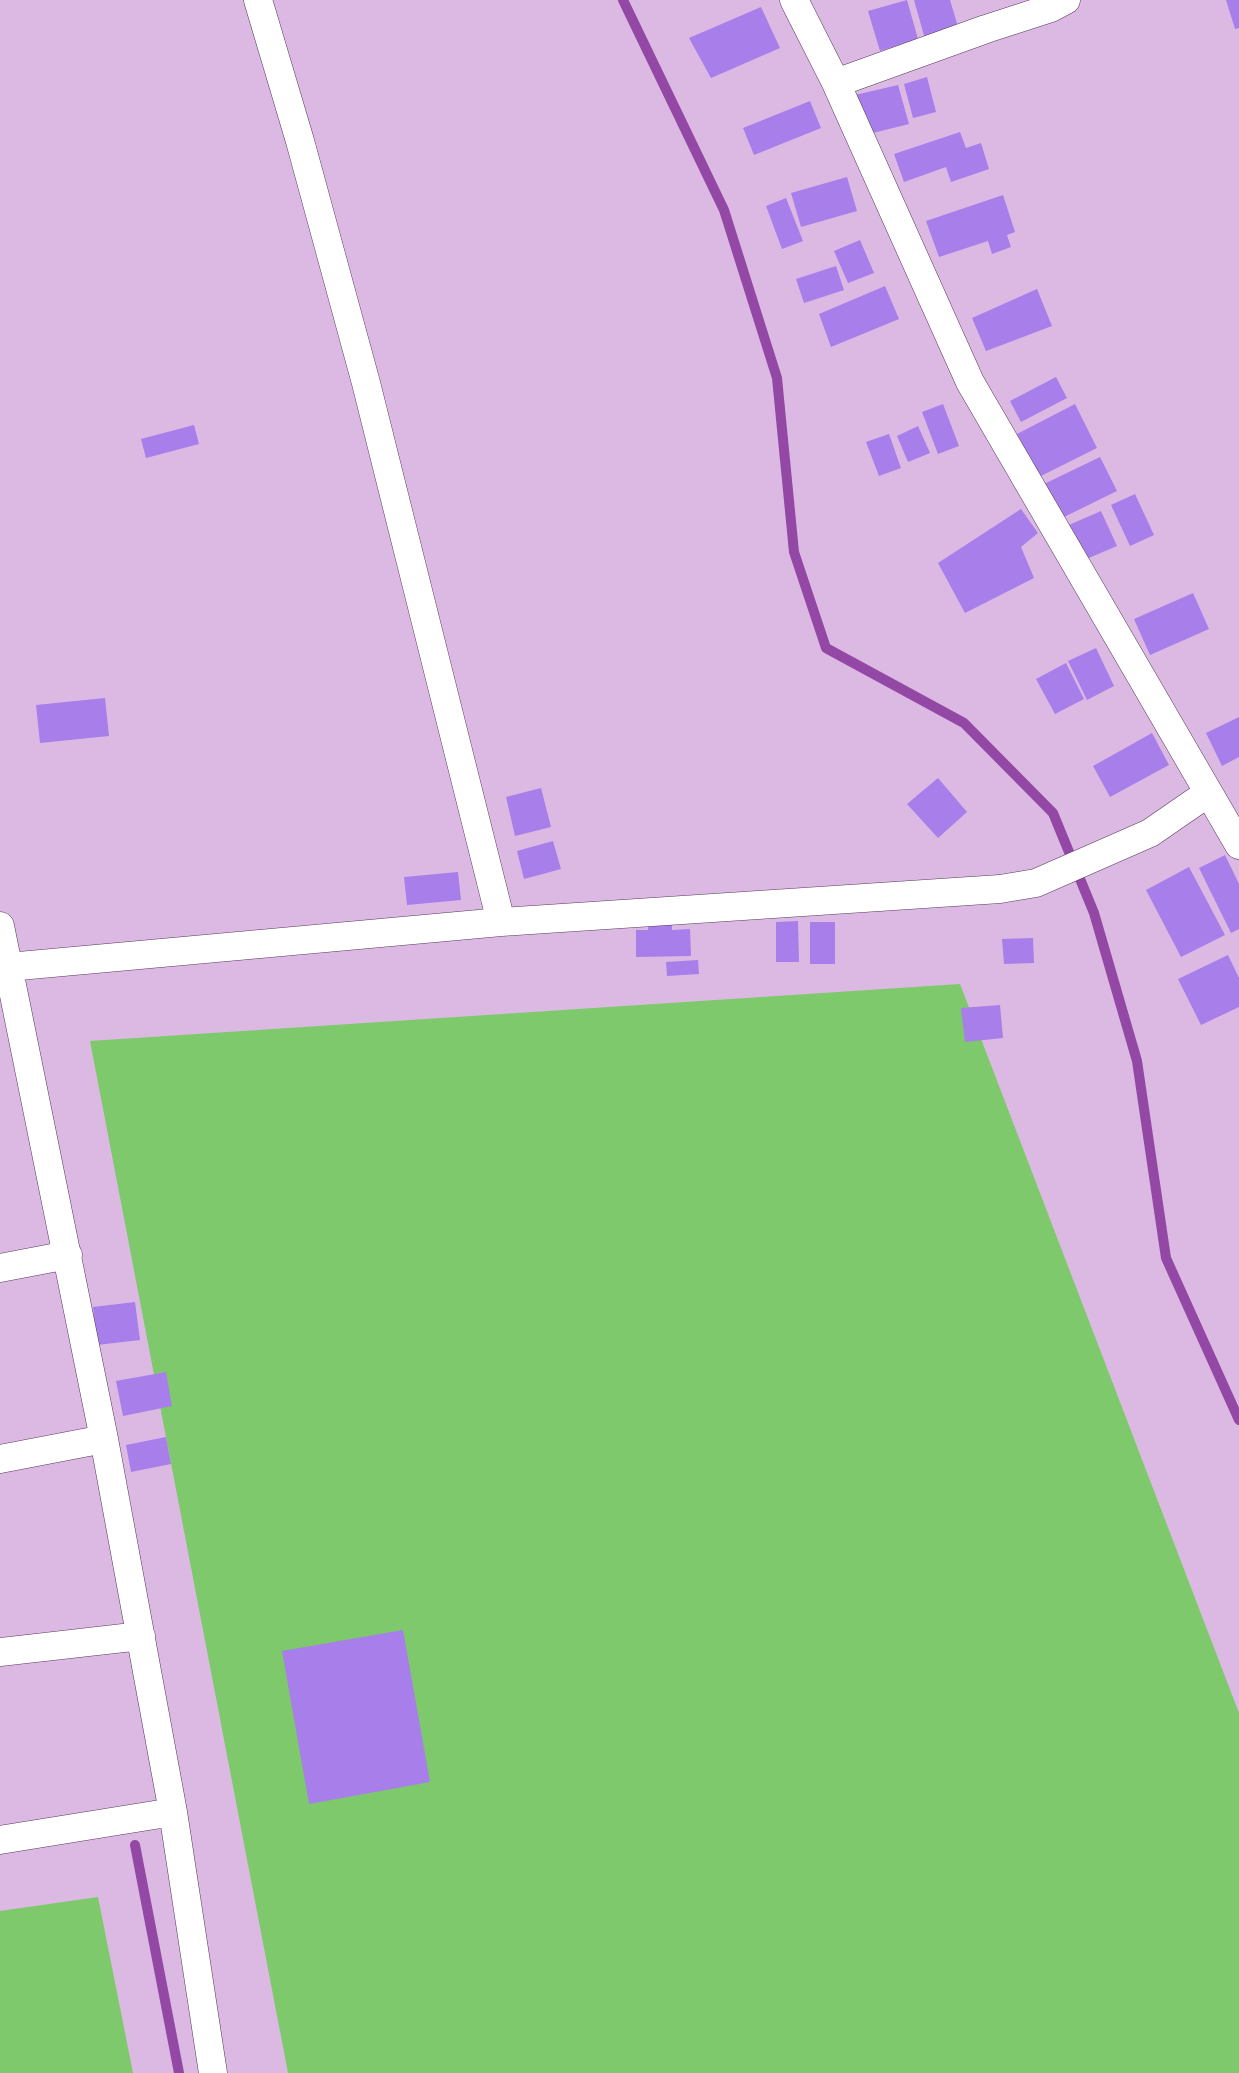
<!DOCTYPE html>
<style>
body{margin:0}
canvas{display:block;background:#dbb9e2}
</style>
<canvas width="1239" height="2073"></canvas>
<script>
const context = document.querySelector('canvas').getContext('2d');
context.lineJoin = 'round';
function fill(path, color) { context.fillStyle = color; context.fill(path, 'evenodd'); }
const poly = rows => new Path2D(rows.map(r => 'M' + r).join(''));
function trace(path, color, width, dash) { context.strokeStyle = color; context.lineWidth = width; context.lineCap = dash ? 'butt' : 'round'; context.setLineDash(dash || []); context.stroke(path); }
fill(poly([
 [960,984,1239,1713,1239,2073,288,2073,90,1041],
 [98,1897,133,2073,0,2073,0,1911]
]), '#7dc96c');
trace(poly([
 [623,0,724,210,777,378,794,552,826,648,964,723,1053,813,1094,913,1137,1061,1166,1258,1239,1420],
 [135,1845,179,2073]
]), '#9448a5', 10);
fill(poly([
 [907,0,918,39,880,51,868,11],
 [914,0,950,0,959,30,925,39],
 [1226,0,1239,0,1239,28,1235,29],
 [761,7,780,48,711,78,689,38],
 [927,77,936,112,913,118,904,84],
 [898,85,909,124,865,135,855,95],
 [810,101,821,128,754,155,743,128],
 [960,132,966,148,981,143,989,169,951,182,946,167,904,182,894,154],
 [847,177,857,211,801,227,791,193],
 [1003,195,1015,232,1007,235,1011,247,992,254,988,241,939,257,926,221],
 [786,198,803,241,782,249,766,206],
 [860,240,874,273,848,283,834,251],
 [836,266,844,290,804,303,796,279],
 [885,286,899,319,831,347,819,314],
 [1037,289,1052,326,986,351,972,318],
 [1056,377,1067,398,1021,422,1010,401],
 [943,404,959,446,938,454,922,412],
 [1075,404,1097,448,1039,477,1017,434],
 [194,425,199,444,146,458,141,439],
 [918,426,930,453,908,462,897,436],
 [889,434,901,468,879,476,866,442],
 [1100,457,1117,491,1062,518,1044,484],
 [1135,494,1154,535,1130,546,1111,505],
 [1021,509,1038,533,1021,547,1034,578,965,613,938,563],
 [1101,511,1117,546,1077,563,1062,528],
 [1193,593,1209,629,1150,655,1134,619],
 [1096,648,1114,686,1087,700,1068,661],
 [1066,663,1084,699,1055,714,1036,679],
 [105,698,109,736,40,743,36,705],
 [1239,717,1239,757,1222,766,1206,733],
 [1152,733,1169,765,1110,797,1093,766],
 [938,778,967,812,938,838,907,804],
 [541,788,551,827,515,836,506,797],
 [553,841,561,869,524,879,517,851],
 [1225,855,1239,884,1239,929,1231,933,1199,868],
 [1189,867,1225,935,1181,957,1146,890],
 [458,872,461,900,407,905,404,877],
 [798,921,799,962,776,962,776,922],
 [648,922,672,922,672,930,690,929,691,956,636,957,636,930,648,930],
 [810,922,835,922,835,964,810,964],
 [1033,938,1034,963,1004,964,1002,939],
 [1228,955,1239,978,1239,1007,1201,1025,1178,979],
 [698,960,699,974,667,976,666,962],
 [1000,1005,1003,1038,965,1042,961,1008],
 [135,1302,140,1340,97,1345,93,1307],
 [166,1372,172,1406,123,1416,116,1381],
 [166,1437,171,1464,131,1472,126,1445],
 [403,1630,430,1782,309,1804,282,1651]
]), '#a87eea');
const minor = poly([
 [258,0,300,141,366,383,501,922],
 [794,0,836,83,970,382,1239,845],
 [836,83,986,29,1051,8,1066,0],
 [0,926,104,1439,173,1812,213,2073],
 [8,967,501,922,1000,889,1036,883,1150,833,1208,793],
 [0,1268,68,1255],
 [0,1459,104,1439],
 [0,1652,141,1636],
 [0,1840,173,1812]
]);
trace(minor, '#573a5d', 29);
trace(minor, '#fff', 28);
</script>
